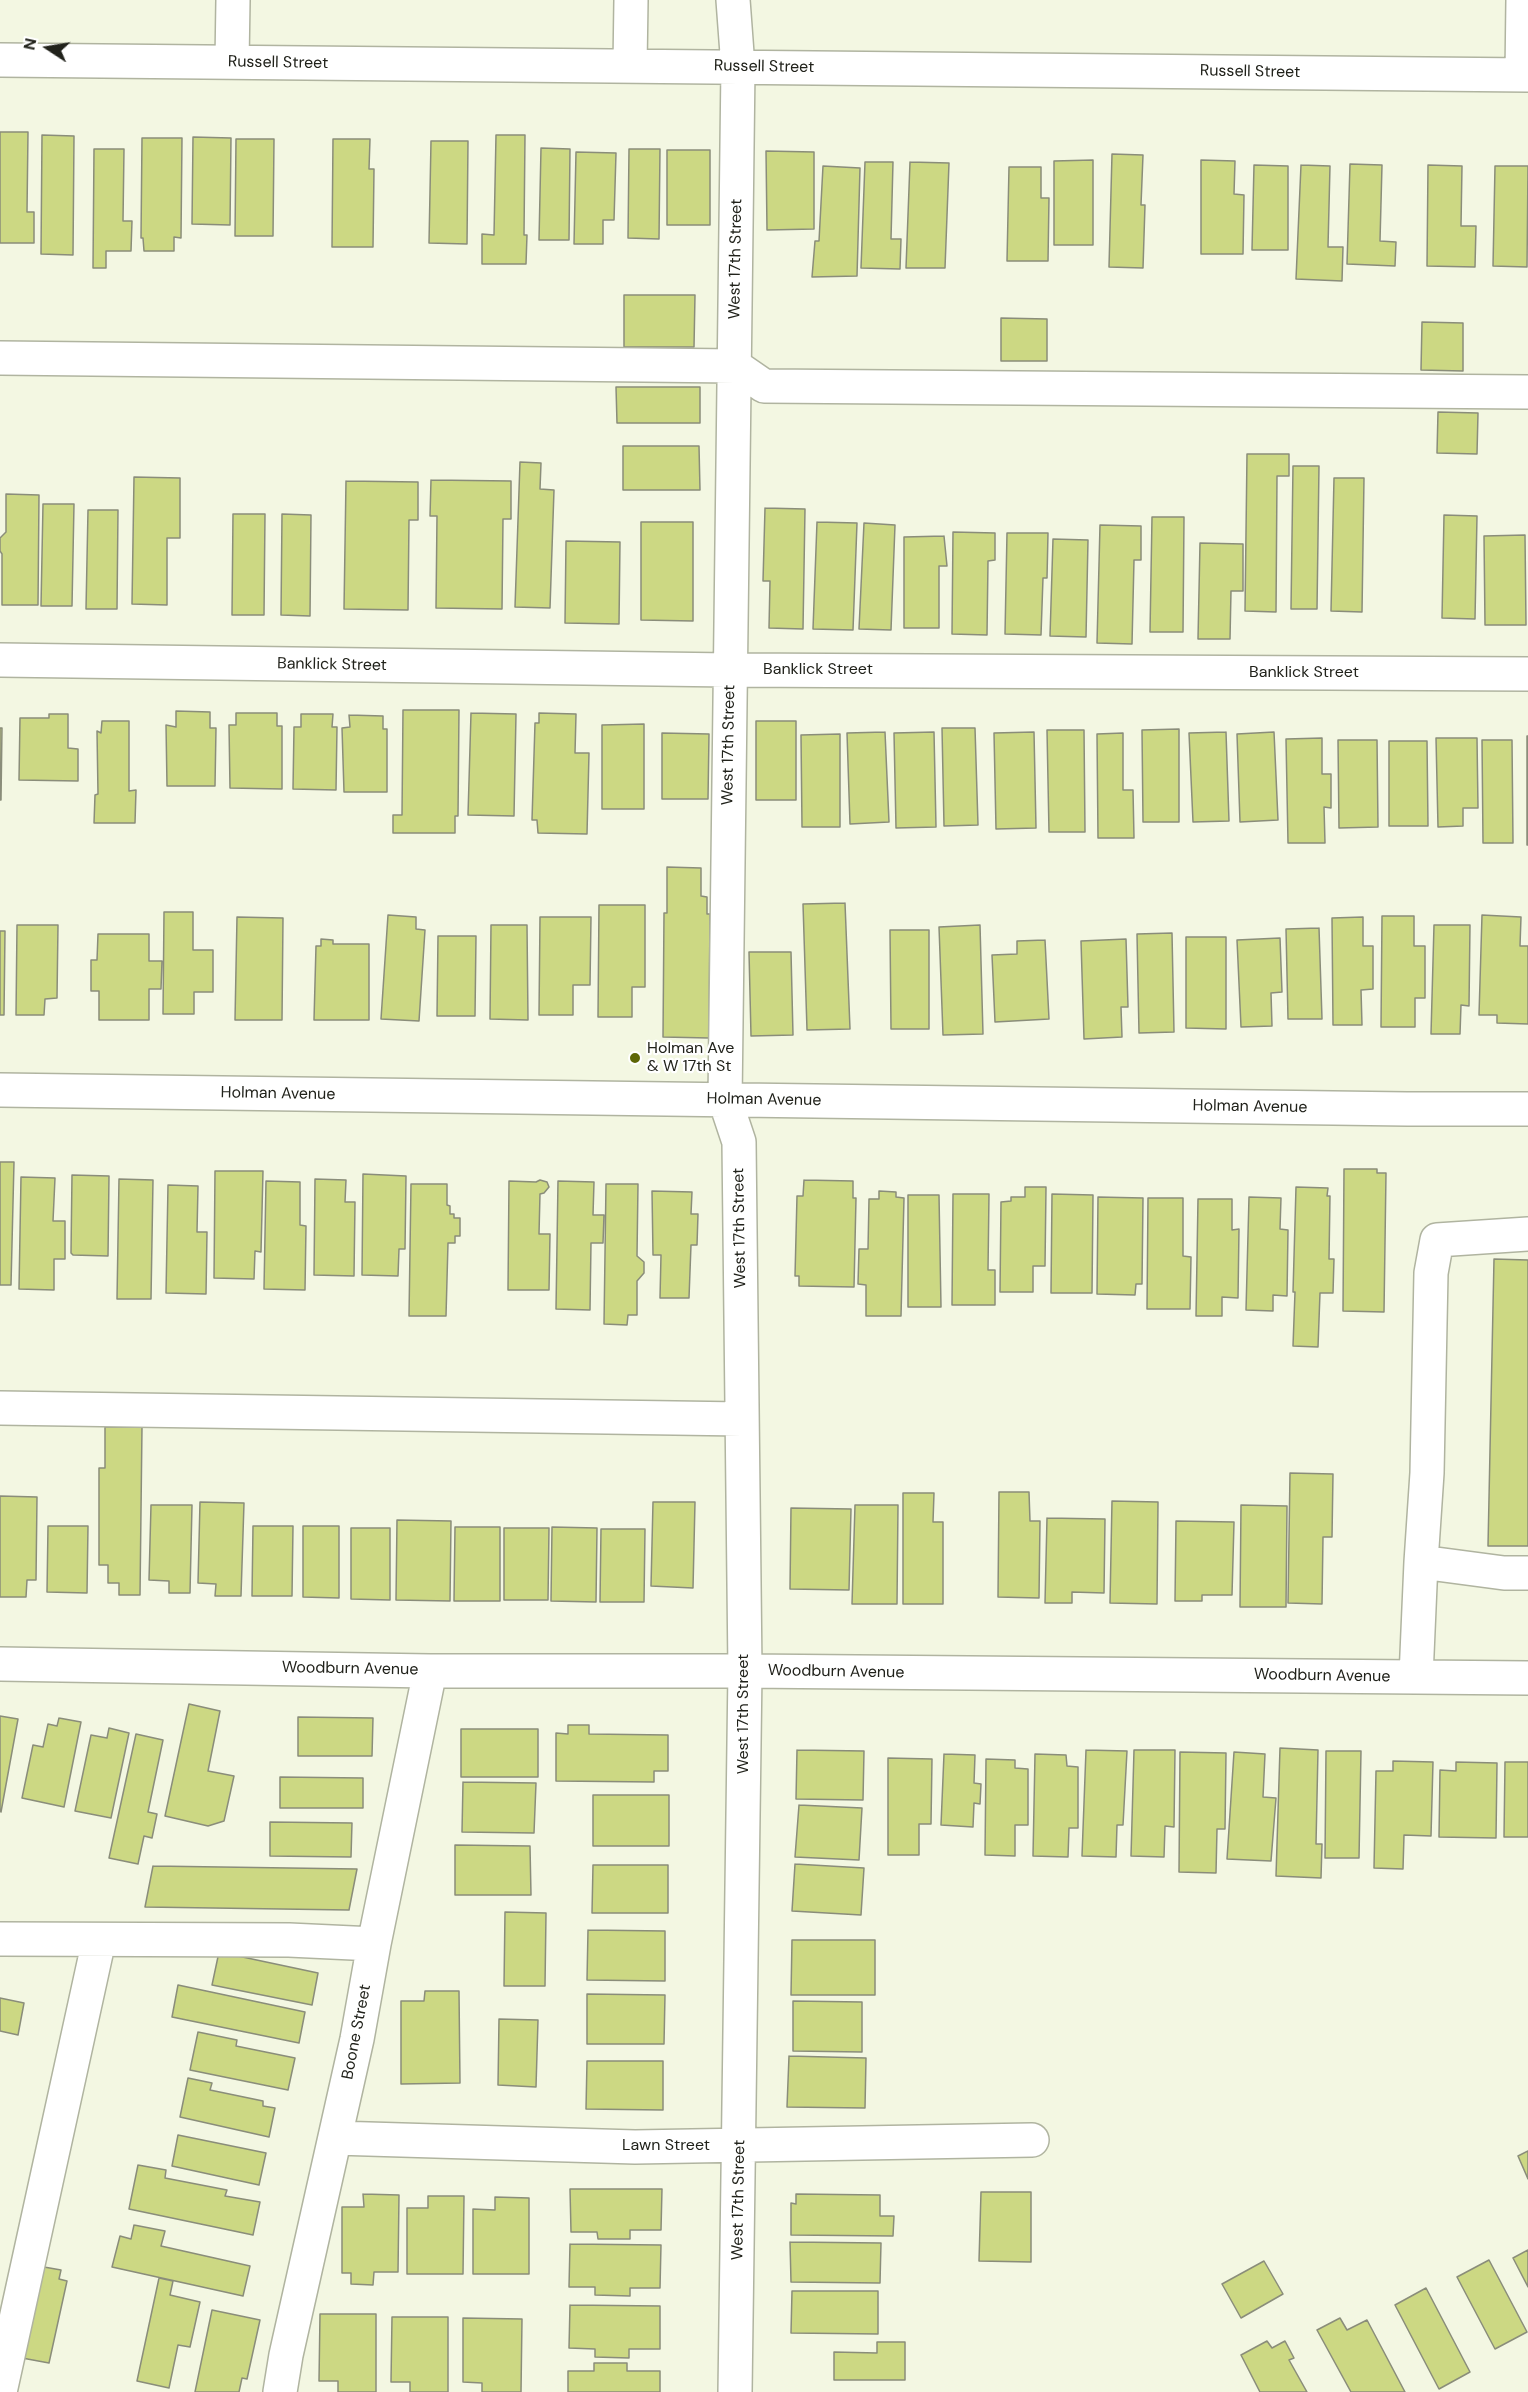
<!DOCTYPE html>
<style>
body{margin:0}
#map{position:relative;width:1528px;height:2392px;overflow:hidden;background:#f3f7e2;font-family:"DM Sans",sans-serif}
canvas{display:block}
.north{position:absolute;left:18px;top:18px;width:60px;height:60px;-webkit-text-stroke:4px #fff;paint-order:stroke;rotate:282deg;font-size:16px;font-weight:700;line-height:24px;text-align:center;color:#21221b}
.north::after{content:'';display:block;margin:auto;width:21px;height:27px;background:#21221b;clip-path:polygon(50% 0,100% 100%,50% 72%,0 100%)}
</style>
<div id="map">
<canvas width="1528" height="2392"></canvas>
<div class="north">N</div>
</div>
<script>
const context = document.querySelector('canvas').getContext('2d');
context.lineJoin = 'round';
function fill(path, color) { context.fillStyle = color; context.fill(path, 'evenodd'); }
const poly = rows => new Path2D(rows.map(r => 'M' + r).join(''));
function trace(path, color, width, dash) { context.strokeStyle = color; context.lineWidth = width; context.lineCap = dash ? 'butt' : 'round'; context.setLineDash(dash || []); context.stroke(path); }
function write(font, color, halo, rows, align = 'center') {
  context.font = font + ' "DM Sans",sans-serif'; context.lineWidth = 4.5; context.setLineDash([]); context.textBaseline = 'middle'; context.strokeStyle = halo; context.fillStyle = color; for (const [text, x, y, turn = 0] of rows) {
    context.save(); context.translate(x, y); context.rotate((+turn || 0) * Math.PI / 180); context.textAlign = isNaN(turn) ? turn : align; if (halo) context.strokeText(text, 0, 0); context.fillText(text, 0, 0); context.restore();
  }
}
const building = poly([
 [0,132,28,132,27,212,34,212,34,243,0,243,0,132],
 [42,135,74,136,73,255,41,254,42,135],
 [496,135,525,135,524,235,527,235,526,264,482,264,482,234,494,235,496,135],
 [193,137,231,138,230,225,192,224,193,137],
 [142,138,182,138,181,238,174,237,174,251,144,251,143,238,141,238,142,138],
 [236,139,274,139,273,236,235,236,236,139],
 [333,139,370,139,369,169,374,169,373,247,332,247,333,139],
 [431,141,468,141,467,244,429,243,431,141],
 [541,148,570,149,569,240,539,240,541,148],
 [94,149,124,149,123,221,132,221,131,251,106,251,106,268,93,268,94,149],
 [629,149,660,149,659,239,628,238,629,149],
 [667,150,710,150,710,225,667,225,667,150],
 [766,151,814,152,814,229,767,230,766,151],
 [576,152,616,153,614,220,603,220,603,244,574,244,576,152],
 [1112,154,1143,155,1141,205,1145,205,1143,268,1109,267,1112,154],
 [1093,160,1093,245,1054,245,1054,161,1093,160],
 [1201,160,1235,161,1234,194,1244,195,1243,254,1201,254,1201,160],
 [865,162,893,162,891,239,901,239,900,269,861,268,865,162],
 [910,162,949,163,945,268,906,268,910,162],
 [1350,164,1382,165,1380,241,1396,242,1395,266,1347,264,1350,164],
 [1254,165,1288,166,1288,250,1252,250,1254,165],
 [1301,165,1330,166,1328,247,1343,247,1342,281,1296,279,1301,165],
 [1428,165,1462,166,1461,226,1476,226,1475,267,1427,266,1428,165],
 [823,166,860,168,857,276,812,277,815,241,819,241,823,166],
 [1495,166,1528,166,1527,267,1493,266,1495,166],
 [1009,167,1041,167,1041,198,1049,198,1048,261,1007,261,1009,167],
 [624,295,695,295,694,347,624,347,624,295],
 [1001,318,1047,319,1047,361,1001,361,1001,318],
 [1422,322,1463,323,1463,371,1421,370,1422,322],
 [616,387,700,387,700,423,617,423,616,387],
 [1438,412,1478,413,1477,454,1437,453,1438,412],
 [623,446,699,446,700,490,623,490,623,446],
 [1247,454,1289,454,1289,476,1277,476,1276,612,1245,611,1247,454],
 [520,462,541,463,540,489,554,490,550,608,515,607,520,462],
 [1293,466,1319,466,1317,609,1291,609,1293,466],
 [134,477,180,478,180,538,167,538,167,605,132,604,134,477],
 [1334,478,1364,478,1362,612,1331,611,1334,478],
 [431,480,511,481,511,519,503,519,502,609,436,608,437,516,430,516,431,480],
 [346,481,418,482,418,520,409,520,408,610,344,609,346,481],
 [6,494,39,495,38,605,2,605,2,554,0,551,0,538,6,532,6,494],
 [43,504,74,504,72,606,41,606,43,504],
 [765,508,805,509,803,629,769,628,770,581,763,581,765,508],
 [88,510,118,510,117,609,86,609,88,510],
 [233,514,265,514,264,615,232,615,233,514],
 [282,514,311,515,310,616,281,615,282,514],
 [1444,515,1477,516,1475,619,1442,618,1444,515],
 [1152,517,1184,517,1183,632,1150,632,1152,517],
 [641,522,693,522,693,621,641,620,641,522],
 [817,522,857,523,853,630,813,629,817,522],
 [864,523,895,525,891,630,859,629,864,523],
 [1100,525,1141,526,1141,560,1134,560,1132,644,1097,643,1100,525],
 [953,532,995,533,995,560,988,561,987,635,952,634,953,532],
 [1007,533,1048,533,1047,578,1043,578,1041,635,1005,634,1007,533],
 [1525,535,1526,625,1485,625,1484,536,1525,535],
 [944,536,947,566,939,566,939,628,904,628,904,537,944,536],
 [1053,539,1088,540,1086,637,1050,636,1053,539],
 [566,541,620,542,619,624,565,623,566,541],
 [1200,543,1243,544,1243,591,1231,591,1230,639,1198,639,1200,543],
 [403,710,459,710,458,816,455,816,455,833,393,833,393,815,402,815,403,710],
 [176,711,210,712,210,728,216,728,215,786,167,786,166,725,176,727,176,711],
 [236,713,277,713,277,726,282,726,282,789,230,788,229,725,236,725,236,713],
 [471,713,516,714,514,816,468,815,471,713],
 [539,713,576,714,575,753,589,753,587,834,538,833,537,820,532,820,535,723,539,723,539,713],
 [49,714,68,714,68,748,78,749,78,781,19,780,20,718,49,718,49,714],
 [301,714,333,714,332,727,337,727,336,790,293,789,294,727,301,727,301,714],
 [349,715,383,716,383,729,387,729,387,792,344,792,342,728,350,727,349,715],
 [102,721,129,721,129,791,136,790,135,823,94,823,95,795,98,794,97,731,101,733,102,721],
 [756,721,796,721,796,800,756,800,756,721],
 [644,724,644,809,602,809,602,725,644,724],
 [0,728,2,728,1,800,0,800,0,728],
 [942,728,975,728,978,825,944,826,942,728],
 [1179,729,1179,822,1143,822,1142,730,1179,729],
 [1047,730,1084,730,1085,832,1049,832,1047,730],
 [885,732,889,822,850,824,847,733,885,732],
 [934,732,936,827,896,828,894,733,934,732],
 [1034,732,1036,828,996,829,994,733,1034,732],
 [1226,732,1229,821,1193,822,1189,733,1226,732],
 [1274,732,1278,820,1240,822,1237,734,1274,732],
 [662,733,709,734,708,799,662,799,662,733],
 [1123,733,1123,790,1133,790,1134,838,1098,838,1097,734,1123,733],
 [840,734,840,827,802,827,801,735,840,734],
 [1527,736,1528,736,1528,845,1527,845,1527,736],
 [1322,738,1322,774,1331,774,1331,808,1324,807,1325,843,1288,843,1286,739,1322,738],
 [1436,738,1477,738,1478,808,1463,808,1463,826,1438,827,1436,738],
 [1338,740,1377,740,1378,827,1339,828,1338,740],
 [1482,740,1512,740,1513,843,1483,843,1482,740],
 [1389,741,1427,741,1428,826,1389,826,1389,741],
 [667,867,701,868,701,896,707,897,707,914,710,914,709,1038,663,1037,664,913,667,913,667,867],
 [845,903,850,1029,807,1030,803,904,845,903],
 [599,905,645,905,645,987,632,987,632,1017,598,1017,599,905],
 [164,912,193,912,193,950,213,950,213,992,194,992,194,1014,163,1014,164,912],
 [388,915,416,917,416,929,425,930,419,1021,381,1019,388,915],
 [1482,915,1521,917,1520,946,1528,946,1528,1024,1497,1023,1497,1015,1479,1015,1482,915],
 [1382,916,1414,916,1414,946,1425,946,1425,998,1415,998,1415,1027,1381,1027,1382,916],
 [237,917,283,918,282,1020,235,1020,237,917],
 [540,917,591,917,590,985,573,985,573,1015,539,1015,540,917],
 [1363,917,1363,946,1373,946,1373,989,1361,990,1362,1025,1333,1025,1332,918,1363,917],
 [17,925,58,925,57,998,45,999,44,1015,16,1015,17,925],
 [491,925,527,925,528,1020,490,1019,491,925],
 [980,925,983,1034,943,1035,939,927,980,925],
 [1434,925,1470,925,1469,1006,1461,1005,1460,1034,1431,1034,1434,925],
 [1319,928,1322,1019,1288,1019,1286,929,1319,928],
 [890,930,929,930,929,1029,891,1029,890,930],
 [0,931,5,931,4,1015,0,1015,0,931],
 [1172,933,1174,1032,1139,1033,1137,934,1172,933],
 [98,934,149,934,149,961,162,961,161,989,149,989,149,1020,99,1020,99,991,91,991,91,960,97,960,98,934],
 [438,936,476,936,475,1016,437,1016,438,936],
 [1186,937,1226,937,1226,1029,1186,1028,1186,937],
 [1280,938,1282,992,1271,993,1272,1026,1241,1027,1237,940,1280,938],
 [321,939,333,940,333,944,369,944,369,1020,314,1020,316,946,321,946,321,939],
 [1126,939,1128,1007,1121,1007,1122,1037,1084,1039,1081,941,1126,939],
 [1045,940,1049,1019,995,1022,992,955,1017,954,1017,941,1045,940],
 [749,952,791,952,793,1035,751,1036,749,952],
 [0,1162,14,1162,11,1285,0,1285,0,1162],
 [1344,1169,1377,1169,1377,1173,1386,1173,1384,1312,1343,1311,1344,1169],
 [215,1171,263,1171,261,1252,255,1251,254,1279,214,1278,215,1171],
 [363,1174,406,1176,405,1249,399,1249,398,1276,362,1275,363,1174],
 [72,1175,109,1176,108,1256,73,1255,71,1253,72,1175],
 [21,1177,55,1178,53,1221,65,1221,65,1259,54,1259,54,1290,19,1289,21,1177],
 [119,1179,153,1180,151,1299,117,1299,119,1179],
 [315,1179,346,1180,345,1202,355,1202,354,1276,314,1275,315,1179],
 [540,1180,547,1182,549,1187,544,1193,540,1194,539,1234,550,1234,549,1290,508,1290,509,1181,536,1182,540,1180],
 [804,1180,853,1181,853,1198,856,1198,854,1287,799,1286,799,1276,795,1276,797,1196,803,1196,804,1180],
 [266,1181,300,1182,300,1225,306,1226,305,1290,264,1289,266,1181],
 [558,1181,594,1182,593,1215,604,1215,603,1243,591,1243,590,1310,556,1309,558,1181],
 [411,1184,447,1184,447,1205,450,1206,450,1214,454,1214,454,1218,460,1218,460,1236,455,1236,455,1243,448,1243,446,1316,409,1316,411,1184],
 [606,1184,638,1184,637,1256,644,1262,644,1273,637,1281,637,1315,628,1315,627,1325,604,1324,606,1184],
 [168,1185,198,1186,197,1232,207,1232,206,1294,166,1293,168,1185],
 [1025,1187,1046,1187,1045,1266,1033,1266,1033,1292,1000,1292,1001,1202,1011,1201,1011,1197,1025,1197,1025,1187],
 [1296,1187,1328,1188,1327,1196,1330,1196,1329,1259,1334,1259,1333,1293,1320,1293,1318,1347,1293,1346,1295,1292,1293,1292,1296,1187],
 [652,1191,692,1192,691,1214,698,1214,697,1245,691,1245,689,1298,660,1298,661,1255,653,1255,652,1191],
 [879,1191,896,1192,896,1197,904,1198,901,1316,866,1316,866,1285,858,1284,859,1249,868,1249,869,1199,879,1199,879,1191],
 [953,1194,989,1194,988,1270,995,1270,995,1305,952,1305,953,1194],
 [1052,1194,1093,1195,1092,1293,1051,1293,1052,1194],
 [908,1195,939,1195,941,1307,908,1307,908,1195],
 [1098,1197,1143,1198,1142,1284,1136,1284,1135,1295,1097,1294,1098,1197],
 [1249,1197,1281,1198,1280,1229,1288,1230,1287,1296,1273,1295,1273,1311,1246,1310,1249,1197],
 [1148,1198,1183,1198,1183,1256,1191,1257,1190,1309,1147,1309,1148,1198],
 [1198,1199,1232,1199,1232,1230,1239,1229,1238,1298,1222,1297,1222,1316,1196,1316,1198,1199],
 [1494,1259,1528,1260,1528,1546,1488,1546,1494,1259],
 [105,1427,142,1427,140,1595,119,1595,119,1583,108,1583,108,1565,99,1565,99,1468,105,1468,105,1427],
 [1290,1473,1333,1474,1332,1537,1323,1537,1322,1604,1288,1603,1290,1473],
 [999,1492,1029,1492,1030,1521,1040,1521,1039,1598,998,1597,999,1492],
 [903,1493,934,1493,933,1522,943,1522,943,1604,903,1604,903,1493],
 [0,1496,37,1497,36,1580,27,1580,26,1597,0,1597,0,1496],
 [1112,1501,1158,1502,1157,1604,1110,1603,1112,1501],
 [200,1502,244,1503,241,1596,215,1596,216,1584,198,1583,200,1502],
 [653,1502,695,1502,693,1588,651,1586,653,1502],
 [151,1505,192,1505,190,1593,169,1593,169,1581,149,1580,151,1505],
 [855,1505,898,1505,897,1604,852,1604,855,1505],
 [1241,1505,1287,1506,1286,1607,1240,1607,1241,1505],
 [791,1508,851,1509,849,1590,790,1589,791,1508],
 [1047,1518,1105,1519,1104,1593,1072,1592,1072,1603,1045,1603,1047,1518],
 [397,1520,451,1521,450,1601,396,1600,397,1520],
 [1176,1521,1234,1522,1232,1595,1202,1595,1202,1601,1175,1601,1176,1521],
 [48,1526,88,1526,87,1593,47,1592,48,1526],
 [253,1526,293,1526,292,1596,252,1596,253,1526],
 [303,1526,339,1526,339,1598,303,1597,303,1526],
 [455,1527,500,1527,500,1601,454,1601,455,1527],
 [552,1527,597,1528,596,1602,551,1601,552,1527],
 [351,1528,390,1528,390,1600,351,1599,351,1528],
 [504,1528,549,1528,548,1600,504,1600,504,1528],
 [601,1529,645,1529,644,1602,600,1602,601,1529],
 [189,1704,220,1711,208,1771,234,1776,224,1821,208,1826,165,1816,189,1704],
 [0,1716,18,1719,1,1812,0,1811,0,1716],
 [298,1717,373,1718,372,1756,298,1756,298,1717],
 [59,1718,81,1722,64,1807,22,1798,33,1745,43,1747,48,1724,57,1726,59,1718],
 [568,1725,589,1725,589,1734,668,1735,668,1771,654,1771,654,1782,556,1781,556,1733,568,1734,568,1725],
 [109,1728,129,1733,111,1818,75,1811,91,1735,107,1738,109,1728],
 [461,1729,538,1729,538,1777,461,1777,461,1729],
 [136,1734,163,1740,148,1812,157,1814,152,1838,144,1836,138,1864,109,1858,136,1734],
 [1280,1748,1318,1750,1316,1844,1322,1844,1321,1878,1276,1876,1280,1748],
 [797,1750,864,1751,863,1800,796,1799,797,1750],
 [1086,1750,1127,1751,1123,1825,1117,1825,1116,1857,1082,1856,1086,1750],
 [1134,1750,1175,1750,1174,1827,1165,1826,1164,1857,1131,1856,1134,1750],
 [1326,1751,1361,1751,1359,1858,1325,1858,1326,1751],
 [1180,1752,1226,1753,1225,1829,1217,1829,1216,1873,1179,1872,1180,1752],
 [1234,1752,1265,1754,1263,1797,1276,1798,1271,1861,1227,1859,1234,1752],
 [944,1754,975,1755,974,1783,981,1784,980,1804,974,1803,973,1827,941,1825,944,1754],
 [1035,1754,1066,1755,1067,1766,1078,1767,1078,1828,1069,1828,1068,1857,1033,1856,1035,1754],
 [888,1758,932,1759,931,1824,919,1824,919,1855,888,1855,888,1758],
 [986,1759,1015,1760,1015,1768,1028,1769,1028,1825,1015,1825,1015,1856,985,1855,986,1759],
 [1393,1761,1433,1762,1431,1836,1404,1835,1403,1869,1374,1868,1376,1771,1393,1771,1393,1761],
 [1456,1762,1497,1763,1496,1838,1439,1837,1440,1770,1456,1771,1456,1762],
 [1505,1762,1528,1762,1528,1837,1504,1837,1505,1762],
 [280,1777,363,1778,363,1808,280,1808,280,1777],
 [463,1782,536,1783,534,1833,462,1832,463,1782],
 [593,1795,669,1795,669,1846,593,1846,593,1795],
 [799,1805,862,1808,859,1860,795,1857,799,1805],
 [270,1822,352,1823,351,1857,270,1856,270,1822],
 [455,1845,530,1846,531,1895,455,1895,455,1845],
 [795,1864,864,1868,861,1915,792,1911,795,1864],
 [593,1865,668,1865,668,1913,592,1913,593,1865],
 [153,1866,357,1869,349,1910,145,1907,153,1866],
 [505,1912,546,1913,545,1986,504,1986,505,1912],
 [588,1930,665,1931,665,1981,587,1980,588,1930],
 [792,1940,875,1940,875,1995,791,1995,792,1940],
 [219,1952,318,1973,312,2005,212,1985,219,1952],
 [178,1985,305,2012,299,2043,172,2017,178,1985],
 [425,1991,459,1991,460,2083,401,2084,401,2001,424,2001,425,1991],
 [587,1994,665,1995,664,2044,587,2044,587,1994],
 [0,1998,24,2003,18,2035,0,2031,0,1998],
 [793,2001,862,2002,862,2052,793,2051,793,2001],
 [499,2019,538,2020,536,2087,498,2085,499,2019],
 [198,2032,237,2040,236,2046,295,2058,288,2090,190,2070,198,2032],
 [789,2056,866,2058,865,2108,787,2107,789,2056],
 [587,2061,663,2061,663,2110,586,2109,587,2061],
 [188,2078,212,2083,210,2090,263,2101,263,2106,275,2108,269,2137,180,2117,188,2078],
 [178,2135,266,2153,259,2185,172,2166,178,2135],
 [1528,2151,1528,2179,1518,2156,1528,2151],
 [138,2165,166,2170,165,2178,227,2190,225,2196,260,2202,253,2235,129,2209,138,2165],
 [570,2189,662,2189,661,2230,630,2230,630,2239,598,2239,597,2232,571,2232,570,2189],
 [981,2192,1031,2192,1031,2262,979,2261,981,2192],
 [363,2194,399,2195,398,2272,374,2272,373,2285,351,2284,351,2273,342,2273,342,2207,364,2207,363,2194],
 [796,2194,880,2195,880,2216,894,2216,893,2236,791,2235,791,2203,796,2204,796,2194],
 [428,2196,464,2196,463,2274,407,2274,407,2208,428,2208,428,2196],
 [495,2197,529,2198,529,2274,473,2274,473,2209,495,2210,495,2197],
 [134,2225,165,2231,161,2246,250,2266,243,2296,112,2267,120,2236,131,2239,134,2225],
 [790,2242,881,2243,880,2283,791,2282,790,2242],
 [570,2244,661,2245,660,2288,630,2288,630,2296,595,2295,595,2287,569,2287,570,2244],
 [1528,2250,1528,2287,1513,2258,1528,2250],
 [1489,2260,1527,2332,1495,2349,1457,2277,1489,2260],
 [1264,2261,1283,2294,1241,2318,1222,2284,1264,2261],
 [44,2267,61,2270,59,2279,67,2281,49,2363,22,2358,40,2277,42,2278,44,2267],
 [159,2278,173,2281,170,2295,200,2302,190,2347,178,2345,169,2388,137,2381,159,2278],
 [1426,2288,1470,2372,1439,2389,1395,2305,1426,2288],
 [792,2291,878,2291,878,2334,791,2333,792,2291],
 [570,2305,660,2306,660,2349,629,2349,629,2358,595,2357,595,2349,569,2348,570,2305],
 [212,2310,260,2320,247,2379,242,2378,239,2392,195,2392,212,2310],
 [320,2314,376,2314,376,2392,338,2392,338,2381,319,2381,320,2314],
 [392,2317,448,2317,448,2392,410,2392,410,2382,391,2382,392,2317],
 [463,2318,522,2319,521,2392,482,2392,482,2383,463,2382,463,2318],
 [1340,2318,1347,2330,1367,2320,1405,2392,1351,2392,1317,2330,1340,2318],
 [1267,2341,1272,2348,1285,2341,1294,2358,1289,2360,1307,2392,1260,2392,1241,2355,1267,2341],
 [877,2342,905,2342,905,2380,834,2380,834,2352,877,2353,877,2342],
 [594,2363,627,2363,627,2371,660,2371,660,2392,568,2392,568,2371,594,2371,594,2363]
]);
fill(building, '#ccd883');
trace(building, '#8a8d7a', 1.5);
const minor = poly([
 [733,0,738,67,725,1100,739,1142,745,1671,735,2392],
 [0,60,1528,75],
 [232,62,233,0],
 [630,66,631,0],
 [1522,75,1523,0],
 [0,358,735,366,764,386,1528,392],
 [0,660,730,670,1528,674],
 [0,1090,1407,1109,1528,1109],
 [1528,1234,1437,1240,1431,1273,1427,1473,1421,1562,1504,1573,1528,1573],
 [0,1408,742,1419],
 [0,1664,430,1671,745,1671,1528,1678],
 [1416,1677,1421,1562],
 [0,1939,289,1940,374,1944],
 [335,2138,635,2147,1032,2140],
 [0,2392,99,1940],
 [280,2392,286,2355,357,2039,374,1944,430,1671]
]);
trace(minor, '#b0b4a0', 36);
trace(minor, '#fff', 33);
for (const [x, y, r, color] of [
 [635,1058,6,"#5d6606"]
]) { const dot = new Path2D(); dot.arc(x, y, r, 0, 2 * Math.PI); context.fillStyle = color; context.fill(dot); trace(dot, '#fff', 2); }
write('16px', '#21221b', '#fff', [
 ["Russell Street",278,63,1],
 ["Russell Street",764,67,1],
 ["Russell Street",1250,72,1],
 ["West 17th Street",736,259,-89],
 ["Banklick Street",332,665,1],
 ["Banklick Street",818,670],
 ["Banklick Street",1304,673],
 ["West 17th Street",729,745,-89],
 ["Holman Avenue",278,1094,1],
 ["Holman Avenue",764,1100,1],
 ["Holman Avenue",1250,1107,1],
 ["West 17th Street",740,1228,-91],
 ["Woodburn Avenue",350,1669,1],
 ["Woodburn Avenue",836,1672,1],
 ["Woodburn Avenue",1322,1676,1],
 ["West 17th Street",744,1714,-90],
 ["Boone Street",357,2032,-79],
 ["Lawn Street",666,2146],
 ["West 17th Street",739,2200,-89]
]);
write('16px', '#21221b', '#fff', [
 ["Holman Ave",647,1049],
 ["& W 17th St",647,1067]
], 'left');
</script>
